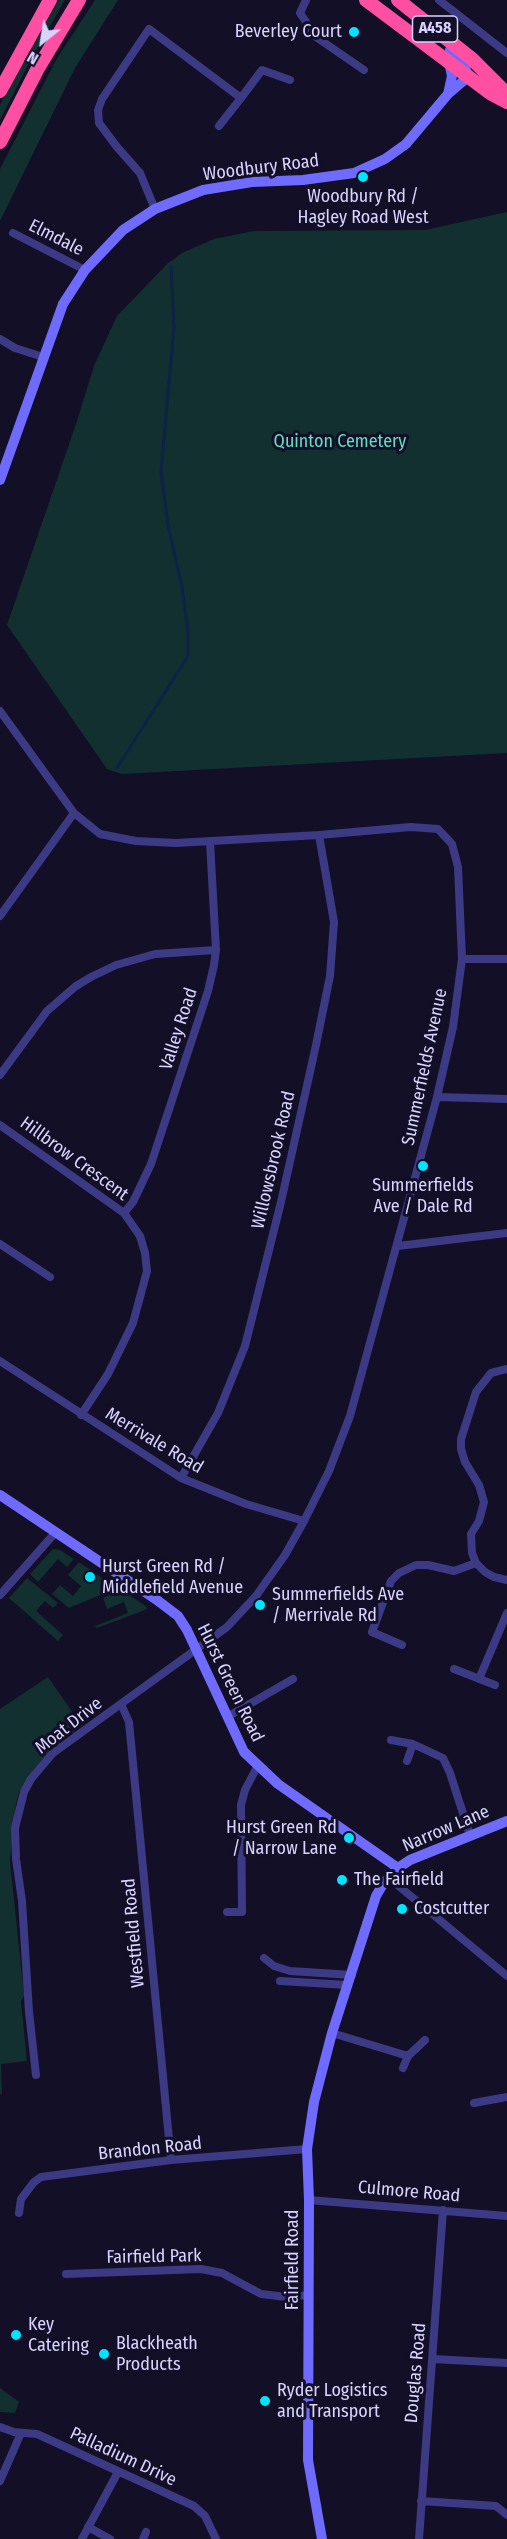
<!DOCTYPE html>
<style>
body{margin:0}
#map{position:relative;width:507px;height:2539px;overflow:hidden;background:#130f26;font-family:"Fira Sans Condensed",sans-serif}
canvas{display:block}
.north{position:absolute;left:12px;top:12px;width:60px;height:60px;-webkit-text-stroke:4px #130f26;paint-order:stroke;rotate:210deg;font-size:16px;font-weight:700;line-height:24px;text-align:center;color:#d9d4ff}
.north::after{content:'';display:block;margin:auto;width:21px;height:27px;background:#d9d4ff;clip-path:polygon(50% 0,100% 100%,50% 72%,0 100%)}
</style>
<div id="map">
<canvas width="507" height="2539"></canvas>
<div class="north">N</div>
</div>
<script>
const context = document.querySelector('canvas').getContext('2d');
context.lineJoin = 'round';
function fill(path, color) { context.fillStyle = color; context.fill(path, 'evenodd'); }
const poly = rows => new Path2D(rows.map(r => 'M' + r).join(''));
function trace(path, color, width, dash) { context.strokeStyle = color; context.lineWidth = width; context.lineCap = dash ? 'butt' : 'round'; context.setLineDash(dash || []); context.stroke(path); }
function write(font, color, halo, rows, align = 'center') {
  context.font = font + ' "Fira Sans Condensed",sans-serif'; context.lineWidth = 6; context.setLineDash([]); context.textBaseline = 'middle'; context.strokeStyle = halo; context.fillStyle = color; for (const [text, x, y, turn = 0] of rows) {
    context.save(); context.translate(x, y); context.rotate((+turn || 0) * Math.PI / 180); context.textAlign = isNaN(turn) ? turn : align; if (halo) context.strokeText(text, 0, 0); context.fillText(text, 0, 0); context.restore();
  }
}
fill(poly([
 [59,0,65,0,31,59,0,120,0,105],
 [95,0,118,0,75,68,0,221,0,169,56,60],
 [507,212,507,753,122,774,107,769,7,625,76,424,94,366,117,316,168,263,182,253,214,239,254,231,425,230],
 [53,1549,60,1550,74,1559,67,1567,58,1559,38,1582,30,1574],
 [79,1562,117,1588,69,1608,52,1594,60,1585,73,1596,81,1586,68,1575],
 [27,1578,58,1603,53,1608,45,1601,36,1611,63,1635,58,1641,9,1598],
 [121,1590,143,1604,147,1608,145,1610,97,1628,95,1626,128,1613,124,1602,107,1609,103,1598],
 [48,1677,82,1726,51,1749,39,1764,19,1792,16,1805,10,1861,24,1995,21,2002,27,2061,1,2064,2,2094,0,2094,0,1709],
 [0,2388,19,2402,15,2413,0,2412]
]), '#12302f');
trace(poly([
 [117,768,188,656,188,631,182,587,168,525,161,472,174,327,171,266]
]), '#0c2248', 3);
trace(poly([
 [306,0,300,13,316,37,364,70],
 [439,0,507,53],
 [241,98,262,70,290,80],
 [155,209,140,173,117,147,99,123,98,110,102,99,149,29,241,98,219,126],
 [13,233,85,270],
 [0,339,15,348,43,357],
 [0,711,74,813,100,834,136,841,176,843,319,835,411,827,438,829,452,844,458,867,462,959,453,1027,437,1097,350,1416,329,1471,304,1521,285,1555,256,1596,227,1627,53,1753,31,1779,24,1792,15,1828,16,1859,22,1901,29,2012,36,2075],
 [0,916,74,813],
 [462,959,507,959],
 [0,1075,47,1011,76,986,91,977,116,965,155,954,216,950],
 [437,1097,507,1099],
 [0,1125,124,1213,140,1236,145,1253,147,1271,133,1323,108,1374,81,1415],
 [124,1213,133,1202,151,1164,208,991,214,965,216,950,210,842],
 [0,1244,50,1277],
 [398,1246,507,1233],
 [0,1361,181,1478,246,1504,304,1521],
 [507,1369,491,1373,476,1392,461,1439,461,1449,465,1462,479,1485,484,1502,479,1521,471,1534,472,1553,476,1563,485,1572,494,1577,507,1580],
 [181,1478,218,1413,245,1346,281,1202,316,1045,330,976,334,922,319,835],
 [0,1595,55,1533],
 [402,1645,372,1632,391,1581,399,1573,416,1565,428,1565,454,1571,476,1563],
 [454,1669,495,1685],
 [479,1679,507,1613],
 [121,1704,129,1722,171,2160],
 [227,1717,293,1679],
 [391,1740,413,1744,443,1758,450,1773,470,1835],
 [407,1761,413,1744],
 [389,1878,507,1976],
 [227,1912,242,1912,241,1805,245,1790,257,1767],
 [264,1958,274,1966,290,1971,352,1975],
 [280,1981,348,1985],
 [332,2033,408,2056],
 [403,2068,408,2056,425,2040],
 [474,2103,507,2097],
 [309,2200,507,2216],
 [19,2213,21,2199,34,2182,41,2177,171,2160,307,2149],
 [66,2274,201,2269,222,2273,261,2294,286,2297,309,2295],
 [433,2359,507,2363],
 [0,2427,14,2432,37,2434,194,2506,205,2516,216,2539],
 [0,2481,21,2433],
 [421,2501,496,2506,507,2515],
 [88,2527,110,2539],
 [82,2539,118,2472],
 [143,2539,146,2532],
 [419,2539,443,2210]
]), '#3d3a85', 8);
trace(poly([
 [448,94,452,76,449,62,453,62],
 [0,480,63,304,85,270,123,230,155,209,203,190,252,182,303,180,354,173,385,159,406,144,448,94,468,77,463,60,450,50],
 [0,1495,157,1600,178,1616,187,1630,244,1752,278,1784,398,1868],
 [322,2539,308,2460,309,2200,307,2149,314,2102,332,2033,376,1896,383,1884,398,1868,410,1860,507,1821]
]), '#6f6bff', 10);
trace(poly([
 [366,0,490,93,507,102],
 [398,0,472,59,507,94],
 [0,91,50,0],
 [0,142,37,70,79,0]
]), '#ff4fa3', 14);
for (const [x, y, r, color] of [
 [354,32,6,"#00e5ff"],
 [363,177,6,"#00e5ff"],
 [423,1166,6,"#00e5ff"],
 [90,1577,6,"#00e5ff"],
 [260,1605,6,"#00e5ff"],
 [349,1838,6,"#00e5ff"],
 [342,1880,6,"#00e5ff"],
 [402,1909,6,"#00e5ff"],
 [16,2335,6,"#00e5ff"],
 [104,2354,6,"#00e5ff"],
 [265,2401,6,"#00e5ff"]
]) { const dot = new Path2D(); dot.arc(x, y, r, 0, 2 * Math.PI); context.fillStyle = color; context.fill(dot); trace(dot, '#130f26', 2); }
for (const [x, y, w] of [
 [435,29,45]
]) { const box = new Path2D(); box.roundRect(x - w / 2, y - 13, w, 26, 4.5); context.fillStyle = '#130f26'; context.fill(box); trace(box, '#d9d4ff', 1.5); }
write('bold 16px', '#d9d4ff', null, [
 ["A458",435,29]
]);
write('18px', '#d9d4ff', '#130f26', [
 ["Beverley Court",342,32,"right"],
 ["Woodbury Rd /",363,197,"center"],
 ["Hagley Road West",363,218,"center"],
 ["Summerfields",423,1186,"center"],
 ["Ave / Dale Rd",423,1207,"center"],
 ["Hurst Green Rd /",102,1567],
 ["Middlefield Avenue",102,1588],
 ["Summerfields Ave",272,1595],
 ["/ Merrivale Rd",272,1616],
 ["Hurst Green Rd",337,1828,"right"],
 ["/ Narrow Lane",337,1849,"right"],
 ["The Fairfield",354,1880],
 ["Costcutter",414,1909],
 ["Key",28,2325],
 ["Catering",28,2346],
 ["Blackheath",116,2344],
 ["Products",116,2365],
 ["Ryder Logistics",277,2391],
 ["and Transport",277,2412]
], 'left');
write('18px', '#d9d4ff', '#130f26', [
 ["Woodbury Road",261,168,-7],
 ["Elmdale",56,238,27],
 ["Valley Road",179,1029,-72],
 ["Summerfields Avenue",425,1067,-78],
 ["Hillbrow Crescent",74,1159,36],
 ["Willowsbrook Road",274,1160,-77],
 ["Merrivale Road",154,1441,31],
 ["Hurst Green Road",230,1683,64],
 ["Moat Drive",69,1726,-38],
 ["Narrow Lane",446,1829,-23],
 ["Westfield Road",134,1933,-95],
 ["Brandon Road",150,2149,-6],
 ["Culmore Road",409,2192,5],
 ["Fairfield Park",154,2257,-1],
 ["Fairfield Road",293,2260,-90],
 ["Douglas Road",416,2373,-85],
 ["Palladium Drive",123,2457,25]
]);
write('18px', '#5fe0c0', '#130f26', [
 ["Quinton Cemetery",340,442]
]);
</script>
